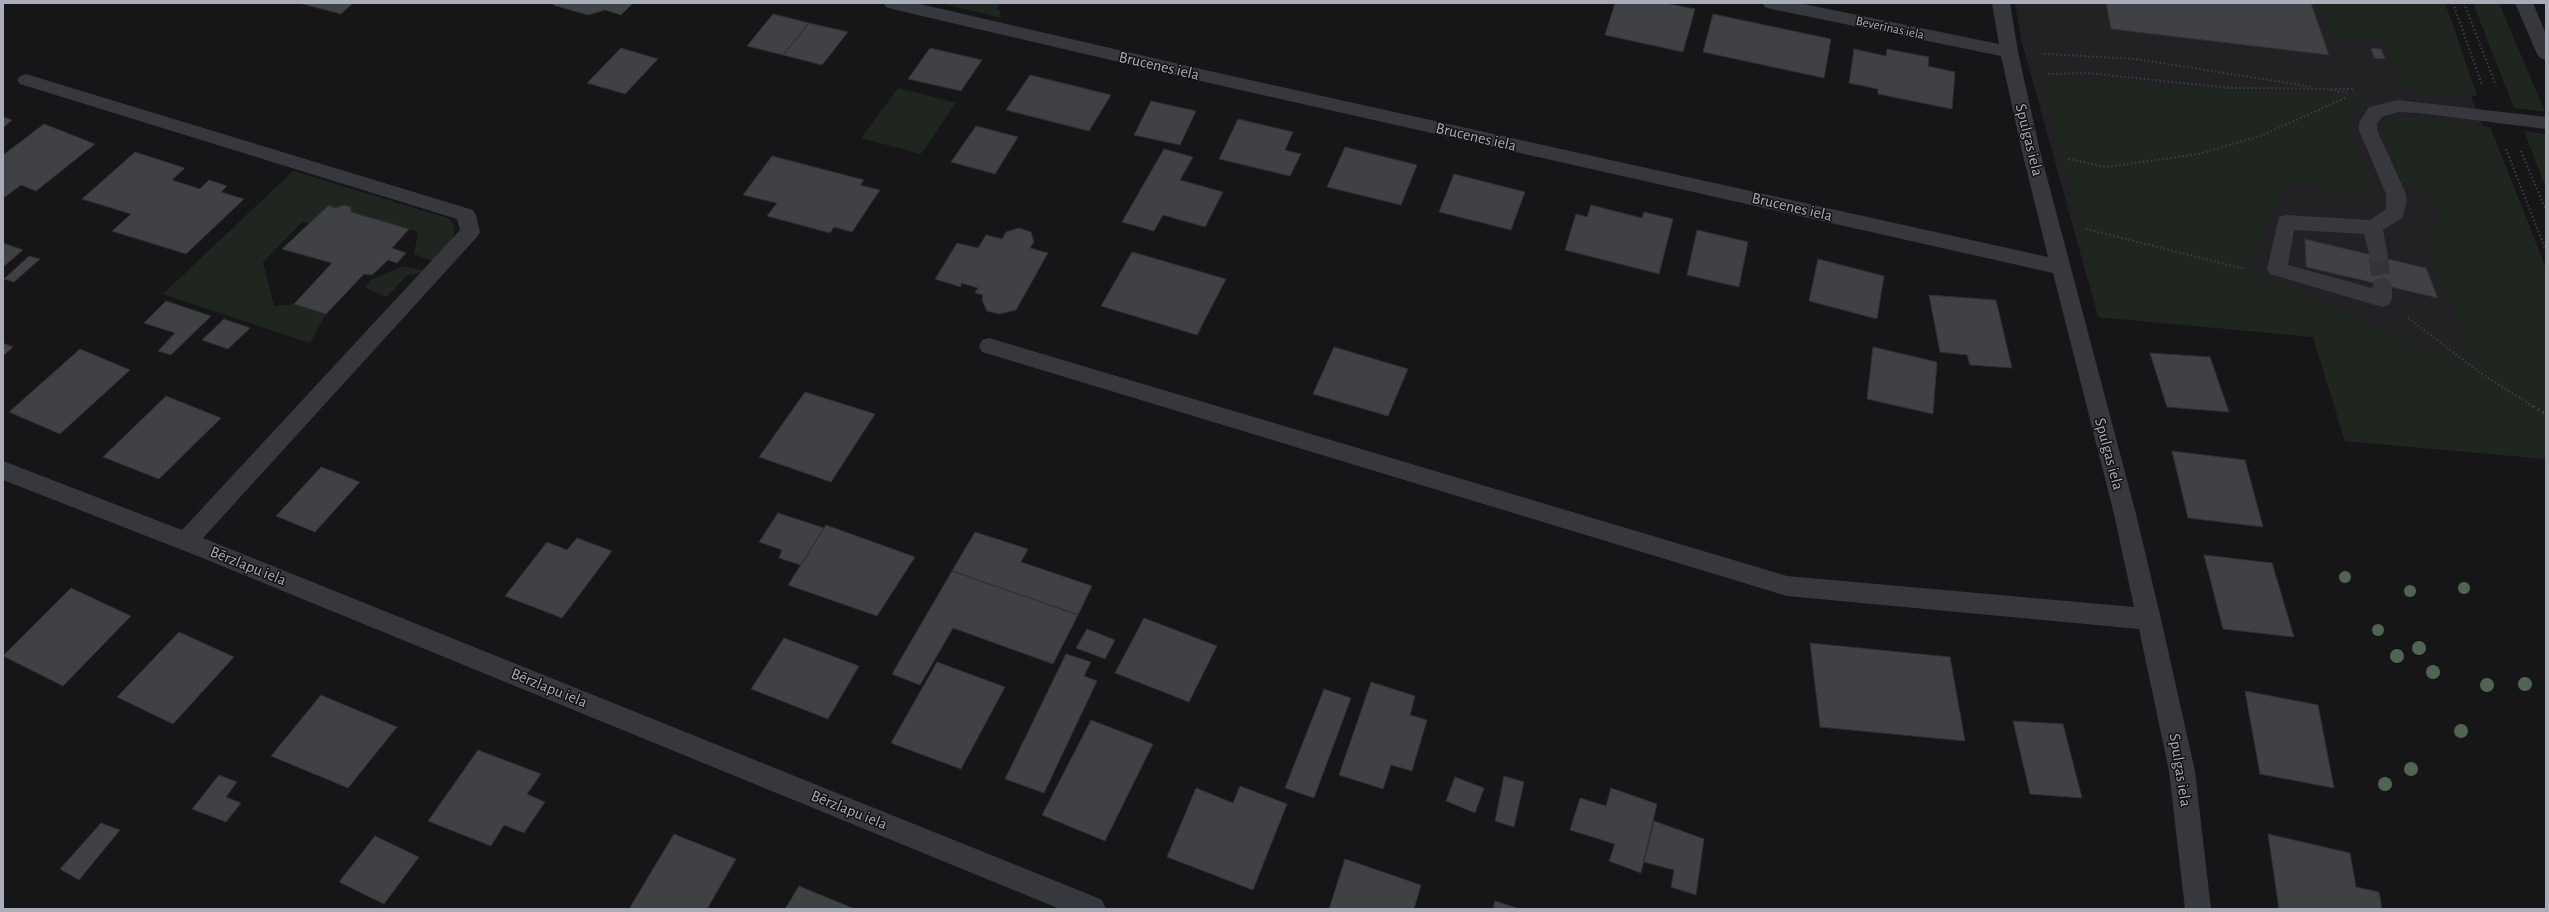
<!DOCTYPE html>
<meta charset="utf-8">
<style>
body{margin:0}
#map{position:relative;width:2549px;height:912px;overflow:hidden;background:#161618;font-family:"Alegreya Sans",sans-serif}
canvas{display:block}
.frame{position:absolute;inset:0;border:4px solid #a8adb8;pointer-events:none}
</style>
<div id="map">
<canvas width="2549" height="912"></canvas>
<div class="frame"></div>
</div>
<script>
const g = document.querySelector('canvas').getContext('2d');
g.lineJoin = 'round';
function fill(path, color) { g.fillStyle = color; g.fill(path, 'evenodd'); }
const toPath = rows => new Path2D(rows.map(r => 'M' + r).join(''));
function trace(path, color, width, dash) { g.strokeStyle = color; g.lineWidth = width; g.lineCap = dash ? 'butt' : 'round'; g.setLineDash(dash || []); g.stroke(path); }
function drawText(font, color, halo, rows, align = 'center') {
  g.font = font + ' "Alegreya Sans",sans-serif'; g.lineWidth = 3; g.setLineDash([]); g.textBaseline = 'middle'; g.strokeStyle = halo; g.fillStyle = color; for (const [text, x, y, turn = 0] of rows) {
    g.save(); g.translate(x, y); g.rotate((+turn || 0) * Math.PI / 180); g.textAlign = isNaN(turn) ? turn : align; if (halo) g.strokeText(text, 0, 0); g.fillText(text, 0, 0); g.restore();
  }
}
const built = toPath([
 [2015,3,2437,3,2472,99,2546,276,2546,459,2345,441,2313,337,2098,317,2021,39]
]);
const green = toPath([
 [941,3,1001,3,997,9,1000,10,1001,18],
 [2319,3,2445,3,2477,95,2471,97,2404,90,2399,84,2385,43,2331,37],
 [2473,3,2499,3,2545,112,2514,108],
 [2057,76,2214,90,2379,93,2360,102,2349,117,2349,129,2356,150,2375,193,2371,198,2287,181,2246,269,2479,372,2422,235,2428,235,2441,222,2432,198,2402,182,2384,135,2387,124,2397,118,2409,117,2490,127,2546,268,2546,459,2345,441,2313,337,2098,317,2070,186,2043,86,2050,78],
 [898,88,956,103,921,154,861,138],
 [2524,131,2546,134,2546,188],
 [293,171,448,218,454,225,453,242,435,262,414,254,418,232,351,212,350,207,344,205,335,208,329,205,310,224,303,221,263,262,274,306,294,304,326,314,310,343,163,294],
 [403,266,426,271,406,276,387,297,365,288,370,280]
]);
const building = toPath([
 [299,3,353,3,341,14,299,3],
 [555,3,633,3,621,15,605,10,588,15,553,5,555,3],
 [1615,3,1665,3,1695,9,1683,52,1605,35,1615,3],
 [2106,3,2311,3,2329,55,2111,29,2106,3],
 [773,14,809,23,783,55,747,46,773,14],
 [1713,14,1831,39,1824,78,1703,52,1713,14],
 [809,23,848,32,822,65,783,55,809,23],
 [621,48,658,59,625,94,587,83,621,48],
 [930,48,982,60,961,91,908,79,930,48],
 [2371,48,2381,49,2385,59,2374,58,2371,48],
 [1854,49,1886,56,1887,49,1929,57,1928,66,1955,72,1952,109,1878,94,1878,89,1849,83,1854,49],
 [1030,75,1111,95,1089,131,1006,110,1030,75],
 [1151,101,1196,111,1180,145,1134,135,1151,101],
 [3,117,12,120,3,128,3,117],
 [1238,119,1293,132,1285,150,1301,154,1290,176,1219,159,1238,119],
 [44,124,95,144,36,191,21,185,5,197,3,196,3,155,44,124],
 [976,126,1018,137,995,174,951,162,976,126],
 [1345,147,1417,165,1401,205,1327,187,1345,147],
 [1164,149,1193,157,1180,180,1223,192,1205,227,1163,215,1154,231,1122,222,1164,149],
 [135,152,185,168,172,180,200,189,209,180,227,186,221,192,244,199,186,254,112,231,131,214,82,199,135,152],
 [772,156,864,180,860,185,880,190,852,232,834,227,830,233,767,216,777,203,743,195,772,156],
 [1454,174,1525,192,1511,230,1439,212,1454,174],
 [329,205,335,208,344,205,351,207,351,212,409,229,392,248,406,253,397,263,388,260,372,275,364,274,326,314,294,304,332,263,282,249,329,205],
 [1591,205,1642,218,1644,212,1673,219,1659,274,1565,250,1576,214,1587,217,1591,205],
 [1019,228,1031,232,1034,242,1030,248,1048,253,1016,310,999,314,987,311,982,300,983,295,975,293,978,288,961,283,961,287,935,279,957,243,978,248,986,235,1002,239,1006,232,1019,228],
 [1697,230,1748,242,1739,287,1687,275,1697,230],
 [2305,239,2426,268,2438,298,2306,267,2305,239],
 [3,243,23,250,3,267,3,243],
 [1132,252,1226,279,1197,335,1101,306,1132,252],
 [29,256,40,259,14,282,4,279,29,256],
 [1818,259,1884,276,1877,319,1809,301,1818,259],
 [1929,295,1996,300,2012,368,1970,365,1967,355,1940,352,1929,295],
 [166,301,211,316,171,355,158,351,175,333,144,323,166,301],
 [224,319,250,328,228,349,202,340,224,319],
 [3,343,13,347,3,356,3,343],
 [1334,347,1408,369,1388,416,1313,394,1334,347],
 [1873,347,1937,362,1933,414,1867,399,1873,347],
 [80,349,130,370,60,434,9,412,80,349],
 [2150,353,2210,357,2229,412,2167,407,2150,353],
 [805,392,875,414,831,482,759,457,805,392],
 [166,396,221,418,159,479,103,457,166,396],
 [2172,451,2245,460,2263,527,2188,518,2172,451],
 [321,467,360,482,315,532,276,516,321,467],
 [778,513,824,528,801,565,779,558,782,550,759,542,778,513],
 [826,525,915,557,877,616,788,585,826,525],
 [975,532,1028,549,1021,562,1092,586,1078,615,952,571,975,532],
 [577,538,612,551,562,618,505,596,547,542,567,550,577,538],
 [2204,555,2272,563,2294,637,2223,629,2204,555],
 [952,571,1078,615,1053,664,953,628,920,685,892,674,952,571],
 [71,588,131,616,63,686,3,656,71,588],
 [1144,618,1217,646,1189,702,1115,673,1144,618],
 [1087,629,1115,640,1105,659,1076,648,1087,629],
 [179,632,234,657,173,724,117,697,179,632],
 [784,638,859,666,828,719,751,689,784,638],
 [1810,643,1950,657,1965,741,1820,727,1810,643],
 [1066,654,1091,662,1084,676,1097,681,1044,793,1005,779,1066,654],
 [937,662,1005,687,961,769,891,743,937,662],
 [1371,682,1415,696,1410,715,1427,720,1412,771,1391,765,1383,789,1339,775,1371,682],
 [1324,689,1351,698,1314,798,1285,788,1324,689],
 [2245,691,2318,705,2334,788,2260,774,2245,691],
 [321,695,397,727,348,788,271,756,321,695],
 [1091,720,1153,744,1105,841,1042,815,1091,720],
 [2013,721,2063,724,2082,798,2030,794,2013,721],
 [478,750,541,774,527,794,545,802,524,833,504,825,491,846,428,821,478,750],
 [219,775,237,782,226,797,241,803,226,822,192,809,219,775],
 [1504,776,1524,782,1514,827,1495,821,1504,776],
 [1455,777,1484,788,1475,813,1446,801,1455,777],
 [1240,786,1287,804,1253,890,1167,857,1196,788,1233,803,1240,786],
 [1611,788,1657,804,1641,873,1609,861,1615,844,1570,830,1580,798,1606,806,1611,788],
 [1654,821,1704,839,1696,895,1671,887,1674,870,1644,862,1654,821],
 [101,823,120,830,79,880,60,869,101,823],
 [674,834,736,859,707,909,629,909,674,834],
 [2268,834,2350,853,2356,887,2379,892,2382,909,2279,909,2268,834],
 [375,836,419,857,384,904,339,882,375,836],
 [1345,859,1421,885,1414,909,1329,909,1345,859],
 [799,886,855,909,785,909,799,886],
 [1495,901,1520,909,1493,909,1495,901]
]);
const minorTunnel = toPath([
 [2378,256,2382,285]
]);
const pathFar1 = toPath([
 [2453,3,2482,85],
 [2464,3,2496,86],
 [2044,54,2136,59,2313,87],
 [2048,74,2087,73,2230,88,2354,89],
 [2330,90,2349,93],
 [2506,149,2546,251],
 [2521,151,2546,210],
 [2068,159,2106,167,2199,154,2263,135,2345,98],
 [2086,229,2245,269],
 [2408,318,2479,372,2534,407]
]);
const path = toPath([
 [2533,406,2546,414]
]);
const minor = toPath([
 [883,3,916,3,1205,70,2048,257,2022,151,2001,56,1771,9,1765,7,1762,3,1799,3,1999,44,1992,3,2010,3,2018,52,2040,151,2136,514,2161,619,2195,771,2211,909,2185,909,2169,771,2139,629,1787,596,989,354,982,352,979,346,982,340,989,338,1787,576,2134,607,2114,514,2053,273,1205,82,892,9,886,7,883,3],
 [2515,3,2533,3,2546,34,2546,60,2540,58,2537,54,2515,3],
 [26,74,473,210,476,215,480,232,477,237,203,538,1093,896,1102,900,1106,909,1060,909,195,555,3,480,3,461,182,530,460,230,457,219,20,84,17,80,20,76,26,74],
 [2398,100,2546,117,2546,129,2418,113,2398,112,2382,117,2377,124,2377,130,2406,194,2407,202,2402,218,2383,230,2388,256,2385,261,2378,263,2371,261,2364,234,2294,230,2288,265,2372,288,2375,280,2382,277,2389,280,2392,285,2392,299,2389,305,2382,307,2270,274,2267,269,2279,217,2286,215,2370,220,2386,209,2386,194,2359,130,2359,123,2369,107,2398,100]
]);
const trees = [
 [2345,577,6],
 [2464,588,6],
 [2410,591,6],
 [2378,630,6],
 [2419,648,7],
 [2397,656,7],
 [2433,672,7],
 [2525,684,7],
 [2487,685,7],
 [2461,731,7],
 [2411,769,7],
 [2385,784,7]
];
const farStreetnames = [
 ["Beverīnas iela",1890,28,12]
];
const streetNames = [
 ["Brucenes iela",1159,66,13],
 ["Brucenes iela",1476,137,13],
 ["Spulgas iela",2029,140,76],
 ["Brucenes iela",1792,207,13],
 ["Spulgas iela",2109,454,75],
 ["Bērzlapu iela",248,566,22],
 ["Bērzlapu iela",549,688,22],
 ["Spulgas iela",2180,770,81],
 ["Bērzlapu iela",849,810,22]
];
fill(built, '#222225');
fill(green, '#1e261f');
fill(building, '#404145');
trace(building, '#303034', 1);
trace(minorTunnel, '#333438', 19, [19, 10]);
trace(pathFar1, '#3d3f44', 2, [1.5, 2.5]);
trace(path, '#3d3f44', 2.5, [2, 3.5]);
fill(minor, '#37383d');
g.fillStyle = '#506452';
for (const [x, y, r] of trees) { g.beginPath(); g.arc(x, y, r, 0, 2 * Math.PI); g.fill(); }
drawText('13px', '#a8adb8', '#111113', farStreetnames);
drawText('16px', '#a8adb8', '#111113', streetNames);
</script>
